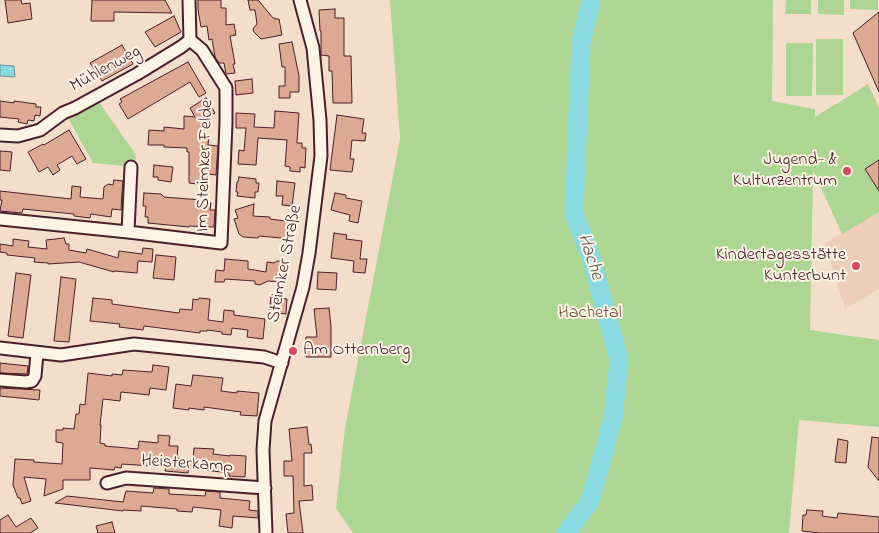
<!DOCTYPE html>
<meta charset="utf-8">
<style>
body{margin:0}
canvas{display:block;background:#f3decc}
</style>
<canvas width="879" height="533"></canvas>
<script>
const g = document.querySelector('canvas').getContext('2d');
g.lineJoin = 'round';
function fill(path, color) { g.fillStyle = color; g.fill(path, 'evenodd'); }
const toPath = rows => new Path2D(rows.map(r => 'M' + r).join(''));
function trace(path, color, width, dash) { g.strokeStyle = color; g.lineWidth = width; g.lineCap = dash ? 'butt' : 'round'; g.setLineDash(dash || []); g.stroke(path); }
function drawText(font, color, halo, rows, align = 'center') {
  g.font = font + ' "Indie Flower",sans-serif'; g.lineWidth = 4; g.setLineDash([]); g.textBaseline = 'middle'; g.strokeStyle = halo; g.fillStyle = color; for (const [text, x, y, turn = 0] of rows) {
    g.save(); g.translate(x, y); g.rotate((+turn || 0) * Math.PI / 180); g.textAlign = isNaN(turn) ? turn : align; if (halo) g.strokeText(text, 0, 0); g.fillText(text, 0, 0); g.restore();
  }
}
const built = toPath([
 [879,212,879,289,845,309,825,243]
]);
const green = toPath([
 [390,0,773,0,772,101,815,109,815,117,868,84,879,108,879,212,842,234,813,170,810,330,879,340,879,427,799,420,789,533,353,533,336,508,345,428,400,139],
 [786,0,811,0,811,14,785,14],
 [818,0,844,0,844,15,818,14],
 [850,0,878,0,878,10,850,9],
 [816,39,843,39,843,95,816,95],
 [786,43,813,43,812,96,786,96],
 [99,102,136,155,135,167,93,163,69,120]
]);
const water = toPath([
 [0,65,14,66,15,77,0,76,0,65]
]);
const river = toPath([
 [566,533,590,501,613,419,619,360,591,257,574,214,581,43,591,0]
]);
const building = toPath([
 [5,0,21,0,22,4,30,3,32,19,8,23,5,0],
 [92,0,165,0,172,13,114,12,114,21,91,21,92,0],
 [198,0,221,0,221,8,226,8,226,25,234,24,236,35,230,36,235,64,233,64,235,73,226,74,224,63,219,63,215,57,212,39,209,40,207,26,201,27,198,10,198,0],
 [248,0,258,0,273,18,275,18,275,19,279,19,282,35,261,39,254,32,253,29,257,24,255,10,250,10,248,0],
 [335,9,335,18,344,18,344,56,351,56,352,103,333,103,332,71,329,71,329,56,321,55,321,31,320,31,319,10,335,9],
 [879,12,879,92,853,33,879,12],
 [174,16,181,32,155,47,145,32,174,16],
 [292,42,299,76,299,92,290,92,290,98,279,98,279,86,285,86,285,67,282,67,279,44,292,42],
 [122,45,133,64,102,81,90,63,122,45],
 [188,62,206,93,199,97,190,82,128,119,119,104,122,102,120,99,188,62],
 [252,79,253,93,236,95,235,81,252,79],
 [206,98,215,113,205,118,204,137,209,137,208,145,218,146,216,175,208,174,206,185,189,183,189,152,187,152,187,148,164,147,164,145,148,145,149,130,164,131,164,127,184,129,184,116,195,117,190,108,206,98],
 [0,101,14,103,14,101,36,104,36,107,41,107,40,116,35,115,34,121,28,120,27,124,18,122,19,119,0,117,0,101],
 [275,111,299,113,297,143,302,143,302,148,306,148,305,168,300,167,300,172,290,171,290,167,285,166,287,140,258,138,256,165,238,164,239,150,244,151,246,128,236,128,236,113,255,114,254,127,274,128,275,111],
 [337,115,364,119,362,133,366,133,365,141,352,140,350,159,354,159,352,172,330,170,337,115],
 [69,130,86,159,77,164,72,156,57,165,60,170,53,175,48,167,39,172,28,152,43,144,44,145,69,130],
 [0,151,12,152,10,171,0,170,0,151],
 [879,160,879,191,865,169,879,160],
 [154,165,173,167,171,182,158,180,158,177,153,177,154,165],
 [239,177,256,179,256,183,259,183,258,192,255,192,255,198,237,196,238,192,236,192,237,182,238,182,239,177],
 [114,180,123,181,122,193,121,210,112,209,111,217,91,214,90,218,74,216,74,214,23,209,22,213,0,211,2,200,0,200,0,191,71,199,72,186,81,187,80,197,103,199,104,187,108,184,113,185,114,180],
 [277,181,295,183,292,206,282,205,283,196,276,196,277,181],
 [144,193,161,194,164,197,201,200,201,202,211,203,210,210,215,210,214,227,189,226,189,227,148,223,148,217,145,217,146,206,143,206,144,193],
 [335,193,346,195,346,198,362,201,358,223,349,221,350,215,331,210,335,193],
 [254,204,253,216,270,217,270,219,293,222,292,239,259,236,258,238,243,237,239,234,234,219,238,218,235,210,254,204],
 [334,233,347,235,346,239,362,241,360,259,367,259,365,273,353,272,354,261,331,258,334,233],
 [64,238,66,244,69,244,69,250,86,253,87,249,118,258,119,251,142,254,143,248,153,249,152,262,138,261,137,273,114,271,114,272,79,262,48,264,48,263,34,262,35,258,7,255,7,253,0,252,0,244,13,246,13,239,29,241,28,247,47,249,46,240,64,238],
 [156,255,176,257,174,280,153,278,156,255],
 [225,259,248,261,248,269,266,272,267,262,274,263,277,261,281,261,284,264,283,267,285,268,284,276,282,276,281,282,268,281,260,285,255,284,255,281,225,279,224,282,215,282,216,270,224,271,225,259],
 [318,272,337,273,336,290,317,289,318,272],
 [16,273,31,275,23,338,8,336,16,273],
 [61,277,76,279,69,342,54,341,61,277],
 [271,297,287,299,286,314,269,312,271,297],
 [93,298,112,300,112,304,179,313,180,309,192,310,193,299,198,300,199,298,210,299,208,320,223,322,224,310,234,311,234,315,265,319,263,339,247,337,248,330,232,328,231,335,222,334,222,332,207,330,207,331,200,331,200,333,144,326,143,330,119,327,120,324,90,321,93,298],
 [329,308,331,326,331,357,306,357,306,337,317,337,314,309,329,308],
 [0,363,28,366,27,374,0,373,0,363],
 [153,365,169,367,166,390,150,388,149,395,121,392,120,401,103,399,100,425,101,425,100,443,105,444,105,446,138,449,139,441,158,443,158,435,170,436,169,446,178,446,177,458,193,460,194,448,214,449,213,454,230,456,230,455,246,456,245,477,229,476,229,473,189,468,188,473,165,471,166,467,122,464,121,468,115,467,114,470,90,468,90,480,63,480,63,489,44,496,46,479,24,477,31,501,22,504,20,498,18,498,13,485,15,459,34,460,34,462,62,464,63,443,56,442,56,430,63,430,63,428,74,429,76,414,79,414,80,404,85,405,88,373,112,376,112,374,122,375,123,370,152,372,153,365],
 [193,375,223,378,221,391,237,393,237,391,259,393,257,416,240,415,241,412,204,407,204,410,189,408,189,410,173,408,176,384,191,386,193,375],
 [0,388,40,390,39,400,0,396,0,388],
 [307,427,309,445,311,444,312,453,304,453,304,486,312,485,313,500,299,501,303,533,288,533,286,514,294,513,293,476,284,476,284,461,292,461,289,429,307,427],
 [872,437,879,438,879,481,868,467,872,437],
 [838,439,848,441,846,463,835,462,838,439],
 [154,488,169,489,169,494,205,496,206,491,220,492,220,498,250,501,249,510,258,511,258,518,233,516,232,528,219,526,221,510,193,507,192,512,177,511,177,509,141,506,141,511,123,510,123,511,55,503,67,496,123,502,126,491,153,493,154,488],
 [807,510,823,511,822,516,837,518,838,513,879,517,879,533,820,533,802,531,803,515,806,515,807,510],
 [8,515,16,527,31,518,38,528,30,533,0,533,0,520,8,515],
 [112,522,115,533,98,533,96,526,112,522]
]);
const street = toPath([
 [0,135,18,136,40,130,63,113,75,108,137,74,181,47,190,40,189,0],
 [0,219,128,232,221,243,226,123,226,88,202,50,190,40],
 [128,232,131,167],
 [0,348,61,355,134,344,264,357,282,363],
 [0,380,26,382,32,381,35,376,37,353],
 [107,483,126,478,265,488],
 [266,533,263,450,265,421,303,287,309,253,321,156,320,120,313,48,300,0]
]);
const markers = [
 [847,171,5,"#d1495b"],
 [856,266,5,"#d1495b"],
 [293,351,5,"#d1495b"]
];
const streetNames = [
 ["Mühlenweg",106,70,-29],
 ["Im Steimker Felde",206,166,-88],
 ["Steimker Straße",286,264,-79],
 ["Heisterkamp",187,465,4]
];
const poiNames = [
 ["Jugend- &",837,161],
 ["Kulturzentrum",837,182],
 ["Kindertagesstätte",846,256],
 ["Kunterbunt",846,277],
 ["Am Otternberg",303,351,"left"]
];
const parkNames = [
 ["Hachetal",590,314]
];
const waterNames = [
 ["Hache",589,257,72]
];
fill(built, '#eccebb');
fill(green, '#aed693');
fill(water, '#88d9e0');
trace(water, '#6f8f98', 1);
trace(river, '#88d9e0', 19);
fill(building, '#dda992');
trace(building, '#4a1f2b', 1);
trace(street, '#4a1f2b', 15);
trace(street, '#fcf5e5', 11);
for (const [x, y, r, color] of markers) { const dot = new Path2D(); dot.arc(x, y, r, 0, 2 * Math.PI); g.fillStyle = color; g.fill(dot); trace(dot, '#fcf5e5', 2); }
drawText('18px', '#4a1f2b', '#fcf5e5', streetNames);
drawText('18px', '#4a1f2b', '#fcf5e5', poiNames, 'right');
drawText('18px', '#634d45', '#fcf5e5', parkNames);
drawText('italic 19px', '#5a4e58', '#fcf5e5', waterNames);
</script>
